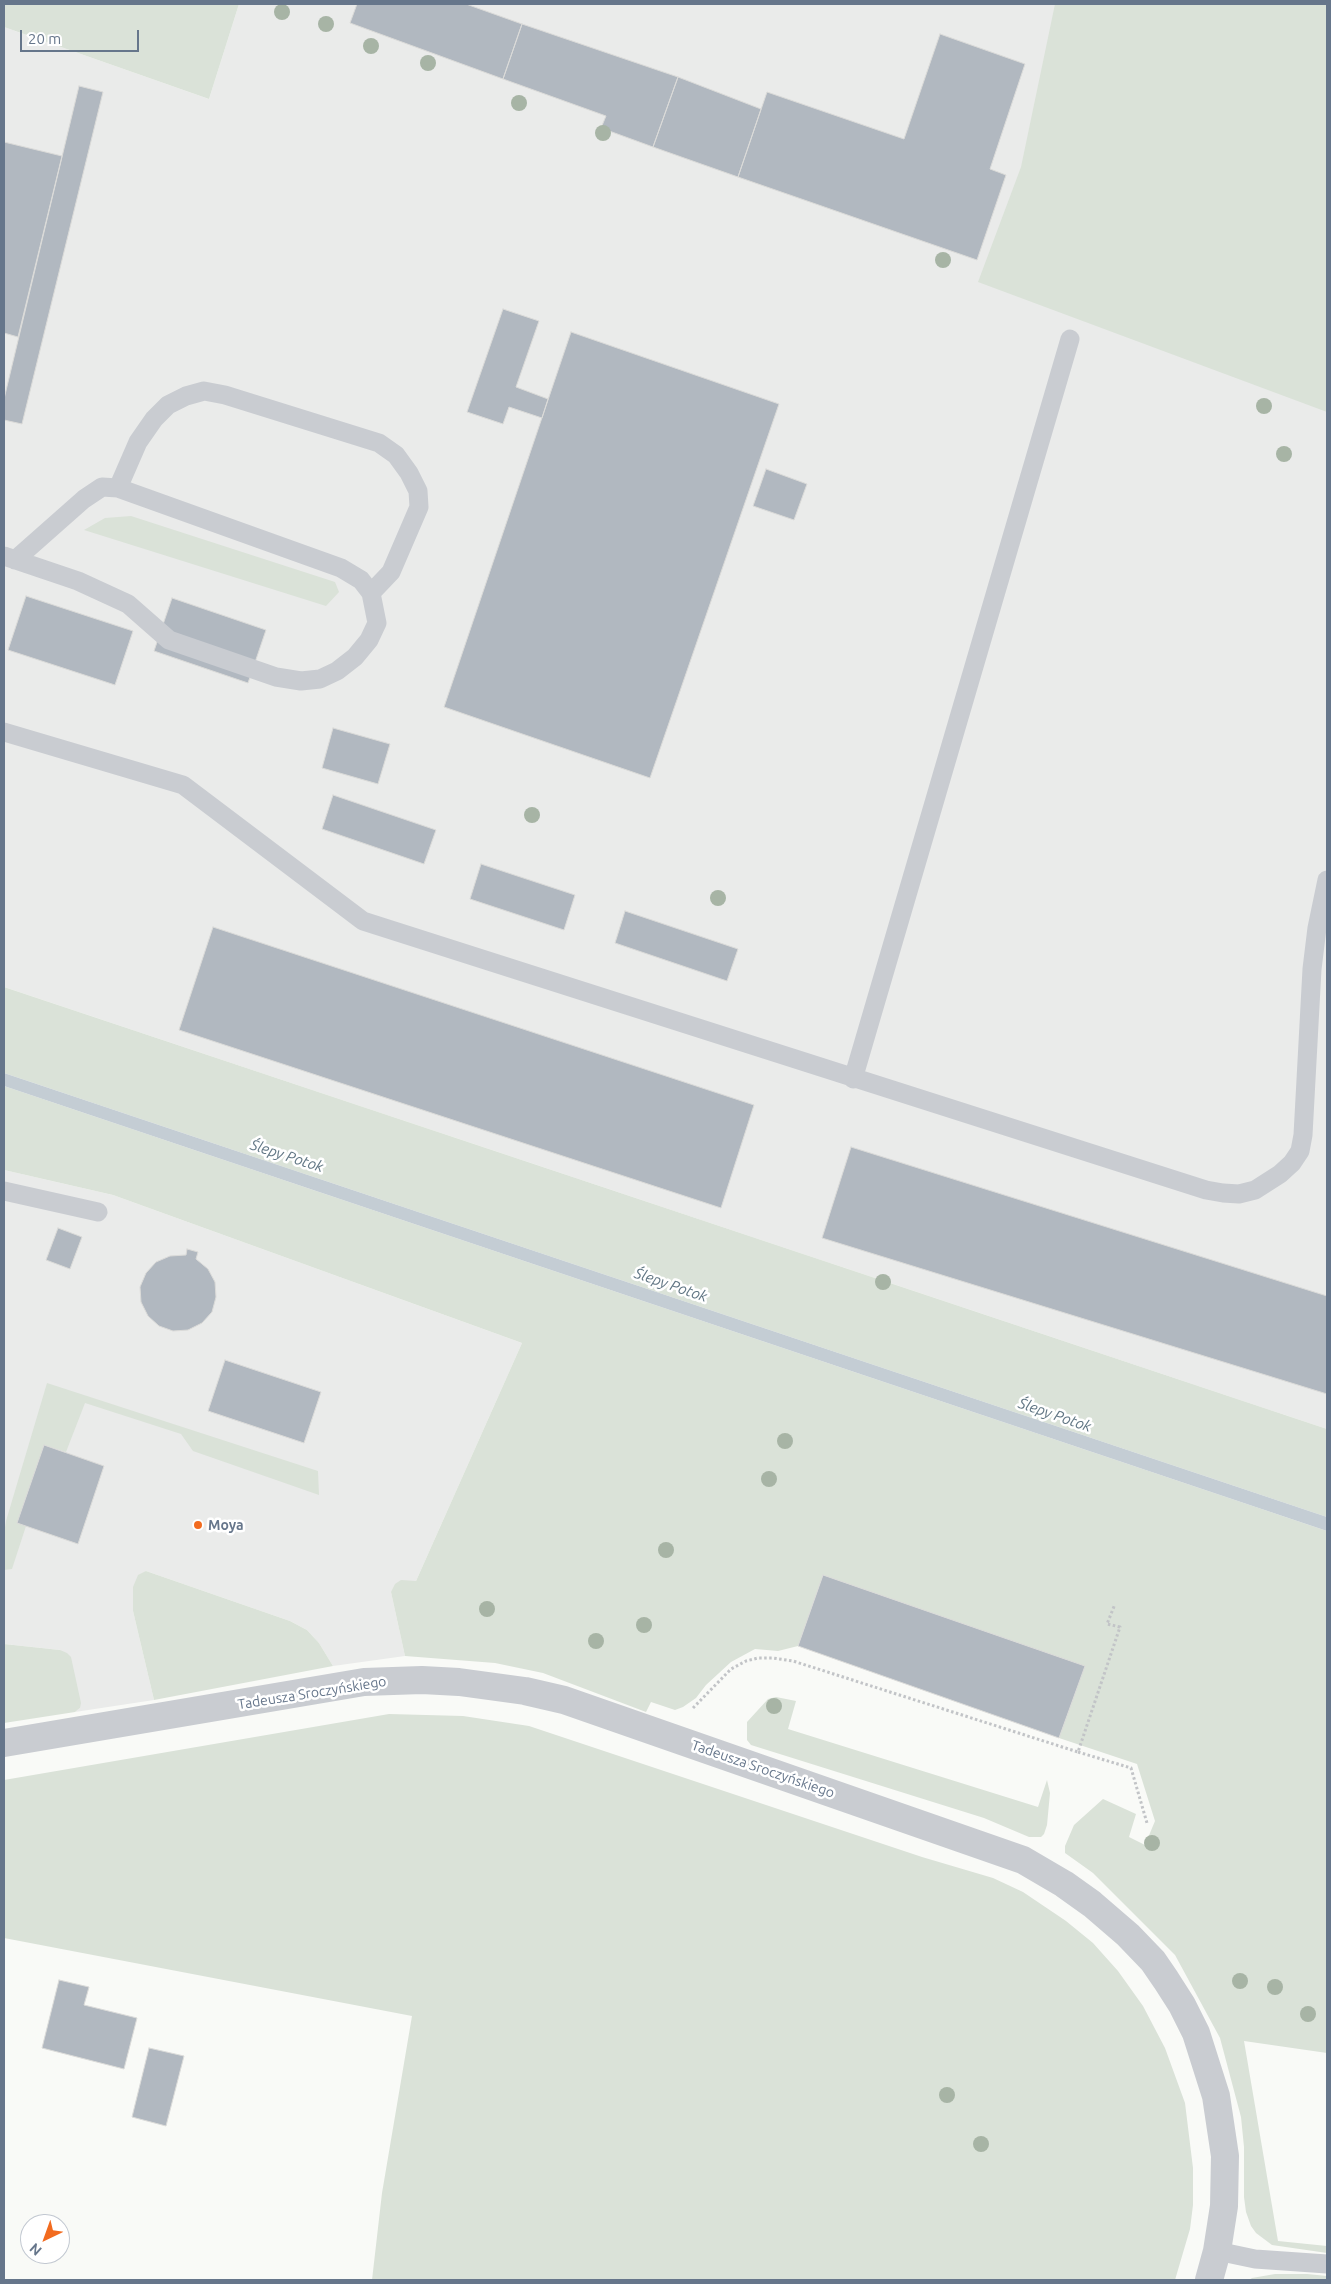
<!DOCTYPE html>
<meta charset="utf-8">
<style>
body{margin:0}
#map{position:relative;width:1331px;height:2284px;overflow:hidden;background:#f9faf7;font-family:Ubuntu,sans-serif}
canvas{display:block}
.frame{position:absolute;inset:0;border:5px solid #66768b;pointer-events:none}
.north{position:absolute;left:20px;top:2214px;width:50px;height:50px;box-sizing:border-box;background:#fff;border:1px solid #c2c8d1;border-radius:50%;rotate:222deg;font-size:14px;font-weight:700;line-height:20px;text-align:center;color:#66768b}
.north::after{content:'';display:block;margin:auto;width:18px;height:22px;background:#f26b1f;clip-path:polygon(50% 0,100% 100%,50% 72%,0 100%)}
.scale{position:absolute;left:20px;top:30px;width:119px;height:22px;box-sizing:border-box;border:2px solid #66768b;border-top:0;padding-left:6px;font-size:15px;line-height:18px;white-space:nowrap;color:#66768b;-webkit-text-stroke:4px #fff;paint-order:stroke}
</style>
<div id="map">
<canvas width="1331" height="2284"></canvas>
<div class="frame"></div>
<div class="north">N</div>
<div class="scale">20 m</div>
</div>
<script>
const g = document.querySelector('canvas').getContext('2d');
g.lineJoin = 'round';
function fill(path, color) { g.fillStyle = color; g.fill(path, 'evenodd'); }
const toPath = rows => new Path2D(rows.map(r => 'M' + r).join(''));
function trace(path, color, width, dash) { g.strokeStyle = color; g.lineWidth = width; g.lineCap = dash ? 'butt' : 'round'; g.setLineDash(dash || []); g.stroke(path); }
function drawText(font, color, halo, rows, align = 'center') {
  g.font = font + ' Ubuntu,sans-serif'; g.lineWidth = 5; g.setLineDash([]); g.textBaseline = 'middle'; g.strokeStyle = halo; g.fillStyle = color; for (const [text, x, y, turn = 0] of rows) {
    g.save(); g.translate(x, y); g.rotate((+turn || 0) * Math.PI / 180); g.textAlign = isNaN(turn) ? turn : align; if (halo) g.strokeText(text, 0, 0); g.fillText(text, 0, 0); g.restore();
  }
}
const built = toPath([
 [239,4,1327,4,1327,1429,4,987,4,27,209,99],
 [4,1170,113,1195,522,1343,416,1581,391,1592,405,1656,333,1666,319,1643,307,1630,290,1621,146,1571,133,1611,154,1700,75,1712,80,1708,60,1650,4,1644]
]);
const green = toPath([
 [4,4,239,4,209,99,4,27],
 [1055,4,1327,4,1327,412,978,282,1021,167],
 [131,516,335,582,339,592,326,606,84,530,105,518],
 [4,987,1327,1429,1327,1517,4,1073],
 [4,1086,1327,1531,1327,2053,1244,2041,1278,2241,1327,2246,1327,2253,1272,2245,1256,2233,1251,2226,1246,2212,1244,2197,1244,2147,1241,2117,1220,2038,1175,1955,1093,1873,1065,1853,1065,1846,1074,1825,1103,1799,1136,1814,1129,1837,1145,1845,1155,1821,1137,1764,1059,1738,1084,1666,823,1575,798,1646,778,1651,755,1649,731,1662,706,1685,696,1698,683,1707,675,1710,651,1702,646,1712,543,1673,495,1663,405,1656,391,1592,395,1584,401,1580,416,1581,522,1343,113,1195,4,1170],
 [47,1383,318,1471,319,1495,193,1451,181,1434,85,1403,66,1452,44,1445,17,1523,26,1526,12,1569,4,1570,4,1534,6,1521],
 [146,1571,290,1621,307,1630,319,1643,333,1666,154,1700,133,1611,133,1587,138,1575],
 [4,1644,60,1650,67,1653,71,1657,81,1703,80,1708,75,1712,4,1723],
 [776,1697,796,1701,788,1729,1038,1807,1047,1780,1050,1793,1047,1825,1044,1834,1041,1837,1029,1837,984,1818,751,1745,747,1740,747,1722,768,1699],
 [389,1714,463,1716,529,1726,922,1857,993,1878,1023,1892,1066,1921,1093,1943,1118,1971,1143,2006,1165,2048,1185,2103,1193,2168,1193,2205,1190,2229,1175,2280,372,2280,382,2193,412,2016,4,1938,4,1780],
 [1275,2274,1307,2274,1327,2276,1327,2280,1249,2280,1252,2278]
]);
const water = toPath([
 [4,1073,1327,1517,1327,1531,4,1086]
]);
const building = toPath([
 [357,4,466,4,522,24,503,79,350,23,357,4],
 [522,24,678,77,653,147,601,128,606,116,503,79,522,24],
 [940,34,1025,64,990,169,1006,175,977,260,738,177,767,92,904,139,940,34],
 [678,77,761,109,738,177,653,147,678,77],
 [79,86,103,92,22,424,4,420,4,399,79,86],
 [4,142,62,156,18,337,4,333,4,142],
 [503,309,539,321,516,387,548,399,542,418,509,407,503,424,467,412,503,309],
 [571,332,779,404,650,778,444,707,571,332],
 [766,469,807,484,794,520,753,506,766,469],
 [26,596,133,631,115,685,8,650,26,596],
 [172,598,266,630,248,683,154,651,172,598],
 [333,728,390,744,378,784,322,768,333,728],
 [333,795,436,830,424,864,322,829,333,795],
 [481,864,575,895,564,930,470,899,481,864],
 [625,911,738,949,727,981,615,943,625,911],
 [213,927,754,1105,721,1208,179,1030,213,927],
 [851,1147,1327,1296,1327,1394,822,1238,851,1147],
 [58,1228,82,1237,70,1269,46,1260,58,1228],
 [187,1249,198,1252,196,1259,208,1269,215,1282,216,1297,212,1312,202,1323,188,1330,173,1331,159,1326,148,1316,141,1302,140,1287,146,1273,156,1262,170,1256,186,1255,187,1249],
 [225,1360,321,1392,304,1443,208,1411,225,1360],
 [44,1445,104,1466,78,1544,17,1523,44,1445],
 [823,1575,1085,1666,1059,1738,798,1646,823,1575],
 [59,1980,89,1987,84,2005,137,2018,124,2069,42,2048,59,1980],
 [149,2048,184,2056,166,2126,132,2117,149,2048]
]);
const path = toPath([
 [693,1708,731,1669,746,1661,758,1658,773,1658,793,1661,1078,1752,1120,1627,1107,1624,1115,1604],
 [1078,1752,1131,1768,1147,1823]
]);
const lane = toPath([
 [118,488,138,442,154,419,168,405,186,396,204,391,225,395,379,443,396,455,409,473,418,491,419,507,391,572,371,593],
 [4,556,78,581,128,604,169,640,276,677,301,681,320,679,337,671,355,657,369,640,377,623,371,593,361,580,341,568,118,488,102,487,84,499,15,560],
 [4,732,183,785,363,921,1206,1190,1223,1193,1239,1194,1255,1190,1280,1174,1292,1163,1300,1151,1303,1135,1312,969,1317,928,1327,880],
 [853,1079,1070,339],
 [4,1191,98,1212],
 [1217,2251,1255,2259,1327,2264]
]);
const street = toPath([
 [4,1743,364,1682,422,1680,459,1682,525,1691,564,1700,1023,1860,1064,1884,1092,1904,1128,1935,1153,1961,1166,1980,1182,2005,1196,2033,1216,2096,1225,2156,1224,2206,1217,2251,1209,2280]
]);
const trees = [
 [282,12],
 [326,24],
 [371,46],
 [428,63],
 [519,103],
 [603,133],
 [943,260],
 [1264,406],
 [1284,454],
 [532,815],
 [718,898],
 [883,1282],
 [785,1441],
 [769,1479],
 [666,1550],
 [487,1609],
 [644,1625],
 [596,1641],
 [774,1706],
 [1152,1843],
 [1240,1981],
 [1275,1987],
 [1308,2014],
 [947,2095],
 [981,2144]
];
const markers = [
 [198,1525,5,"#f26b1f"]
];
const poiNames = [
 ["Moya",208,1525]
];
const streetNames = [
 ["Tadeusza Sroczyńskiego",312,1693,-9],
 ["Tadeusza Sroczyńskiego",763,1769,19]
];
const waterNames = [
 ["Ślepy Potok",287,1156,18],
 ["Ślepy Potok",671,1285,19],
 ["Ślepy Potok",1055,1415,19]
];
fill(built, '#eaebea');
fill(green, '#dae2d8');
fill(water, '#c4cdd4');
fill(building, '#b1b8c0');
trace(building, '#dbdbd9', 1);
trace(path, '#c2c4c7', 3, [2.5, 2.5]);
trace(lane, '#c9ccd1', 19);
trace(street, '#c9ccd1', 28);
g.fillStyle = '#a7b4a5';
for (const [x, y] of trees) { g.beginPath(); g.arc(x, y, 8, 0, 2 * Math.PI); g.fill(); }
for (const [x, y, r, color] of markers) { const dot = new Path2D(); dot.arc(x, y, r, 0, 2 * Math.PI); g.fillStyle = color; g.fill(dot); trace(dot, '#fff', 2); }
drawText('bold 14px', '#66768b', '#fff', poiNames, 'left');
drawText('14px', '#66768b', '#fff', streetNames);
drawText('italic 15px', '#627785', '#fff', waterNames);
</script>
